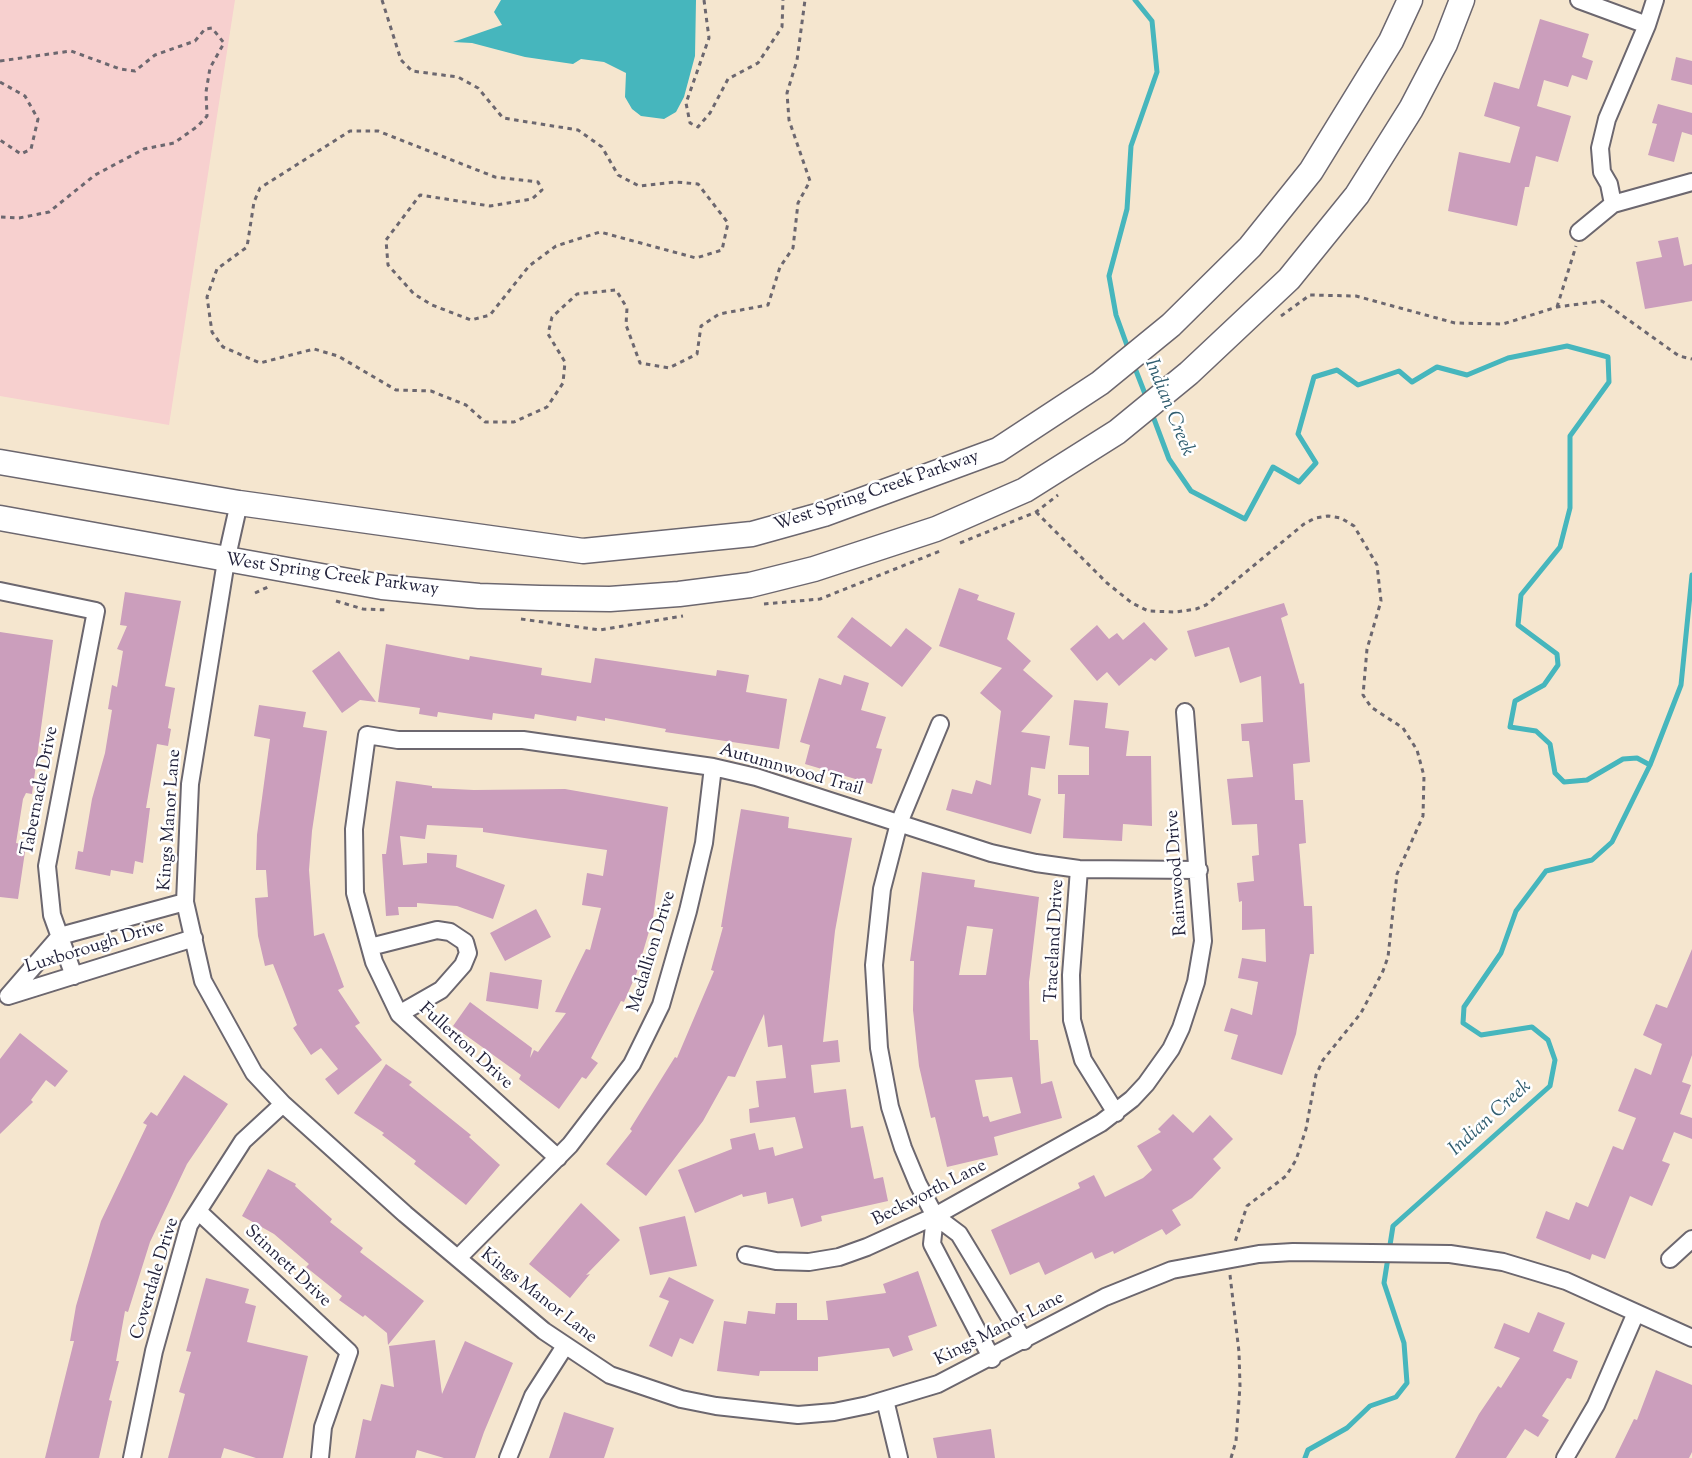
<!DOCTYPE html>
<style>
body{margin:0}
canvas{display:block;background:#f5e6cf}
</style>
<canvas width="1692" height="1458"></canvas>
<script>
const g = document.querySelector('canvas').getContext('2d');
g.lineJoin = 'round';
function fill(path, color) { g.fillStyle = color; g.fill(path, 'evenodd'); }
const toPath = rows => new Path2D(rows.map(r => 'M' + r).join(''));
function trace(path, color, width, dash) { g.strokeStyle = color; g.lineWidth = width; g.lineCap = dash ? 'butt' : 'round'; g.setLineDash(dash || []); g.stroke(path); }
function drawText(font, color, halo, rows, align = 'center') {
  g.font = font + ' "Sorts Mill Goudy",serif'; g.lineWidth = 5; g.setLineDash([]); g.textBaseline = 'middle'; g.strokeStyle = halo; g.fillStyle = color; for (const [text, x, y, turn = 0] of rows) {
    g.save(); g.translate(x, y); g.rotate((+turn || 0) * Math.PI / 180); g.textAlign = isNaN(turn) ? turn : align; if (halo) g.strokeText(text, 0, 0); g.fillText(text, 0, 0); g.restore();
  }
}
const built = toPath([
 [0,0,235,0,169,425,0,396]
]);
const water = toPath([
 [501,0,696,0,695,56,684,97,676,112,664,119,641,116,632,109,625,97,626,73,604,62,581,59,573,64,525,57,472,43,453,42,502,25,494,12]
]);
const stream = toPath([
 [1129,351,1116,315,1109,276,1127,209,1131,146,1157,72,1152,21,1135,0],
 [1133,363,1147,399],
 [1151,411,1169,459,1191,491,1245,519,1273,467,1299,482,1316,463,1298,434,1314,377,1337,370,1358,385,1399,371,1412,382,1437,367,1467,375,1508,358,1567,346,1608,357,1609,382,1570,436,1570,508,1560,547,1521,595,1518,625,1557,654,1558,665,1544,685,1515,701,1510,727,1536,731,1550,744,1555,773,1564,782,1587,780,1623,759,1637,758,1650,765],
 [1305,1458,1308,1450,1347,1428,1370,1406,1396,1397,1407,1383,1404,1343,1384,1283,1393,1226,1550,1086,1555,1060,1548,1040,1532,1027,1481,1035,1463,1023,1464,1007,1501,953,1516,911,1546,871,1592,860,1612,842,1650,765,1681,685,1692,575]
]);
const building = toPath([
 [1540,19,1589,34,1582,57,1593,61,1587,80,1572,75,1568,87,1544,80,1537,106,1571,116,1558,162,1536,156,1529,187,1525,187,1517,226,1448,211,1459,152,1510,163,1520,127,1484,116,1494,82,1519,89],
 [1676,57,1692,61,1692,85,1671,80],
 [1658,104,1692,113,1692,135,1682,132,1674,162,1648,155,1657,124,1652,123],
 [1678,237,1684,266,1692,264,1692,301,1645,309,1636,262,1662,257,1658,241],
 [959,588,979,595,977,600,1015,613,1007,639,1031,661,1023,670,1053,696,1021,732,1050,736,1045,769,1031,767,1028,795,1041,799,1031,834,946,810,952,789,972,794,976,780,991,785,1001,711,980,693,1002,668,939,646],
 [125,592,181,601,165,686,175,688,168,728,171,729,168,746,157,744,146,808,150,808,143,863,135,861,133,874,111,870,110,876,75,869,78,851,83,852,92,799,105,753,112,710,108,709,112,685,117,687,123,651,117,649,127,626,120,625],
 [1284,603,1288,615,1281,618,1300,684,1304,683,1310,762,1293,764,1295,800,1303,800,1306,843,1299,844,1304,906,1312,906,1314,954,1310,954,1296,1034,1282,1075,1231,1059,1238,1035,1224,1031,1231,1008,1252,1015,1258,982,1238,978,1242,958,1266,962,1265,929,1242,930,1242,901,1239,902,1237,883,1254,881,1252,856,1259,855,1257,824,1232,825,1227,779,1253,777,1249,741,1242,741,1241,724,1263,722,1261,676,1240,683,1229,647,1195,657,1187,631],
 [852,617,891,647,906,628,932,648,902,687,837,637],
 [1144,622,1168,649,1155,661,1151,658,1119,686,1107,672,1097,681,1070,649,1097,625,1109,639,1117,633,1123,640],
 [0,632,53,640,32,794,26,793,23,799,16,843,26,845,18,899,0,897],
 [386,644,469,660,470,656,542,668,541,675,591,683,595,658,716,676,717,670,749,675,746,692,787,699,779,749,665,732,666,729,605,718,605,721,577,716,576,721,535,714,534,719,493,713,492,720,438,712,437,717,419,714,420,708,378,702],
 [339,651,376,702,360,700,342,713,312,671],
 [844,675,869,683,861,710,886,717,876,748,882,749,872,784,805,764,810,745,800,742,819,678,841,685],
 [1074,700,1108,703,1105,728,1129,731,1126,756,1151,756,1152,826,1123,824,1122,841,1063,838,1065,794,1058,794,1058,775,1089,775,1089,747,1069,745],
 [259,705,306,712,303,727,327,731,312,831,309,870,314,936,324,933,344,987,338,990,360,1023,355,1026,382,1060,338,1095,325,1079,338,1069,321,1048,311,1055,293,1028,297,1025,273,964,265,966,258,936,255,898,268,897,266,870,256,870,257,835,270,739,254,736],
 [396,781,432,786,432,788,474,790,565,789,668,807,653,918,637,972,624,1002,621,1001,591,1058,598,1063,586,1079,582,1077,559,1109,519,1079,521,1075,453,1026,470,1002,532,1048,530,1058,534,1050,538,1052,566,1013,555,1012,586,949,590,950,601,908,582,905,587,873,603,876,607,850,483,832,483,828,427,825,425,839,400,836,403,865,427,863,427,853,457,855,456,867,505,885,493,919,457,906,417,903,417,907,398,907,399,915,386,916,382,854,386,854],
 [741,809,789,817,788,828,852,838,835,931,823,1042,838,1040,840,1062,811,1065,814,1093,846,1089,851,1128,863,1126,874,1179,883,1177,888,1201,821,1216,822,1221,801,1227,793,1198,768,1204,766,1192,743,1197,742,1194,695,1213,678,1170,732,1149,730,1139,755,1133,759,1150,773,1147,775,1156,803,1148,795,1117,750,1123,749,1109,759,1107,756,1081,786,1078,782,1045,768,1047,764,1014,735,1077,728,1076,703,1121,646,1196,606,1164,632,1131,630,1129,675,1057,677,1058,714,971,711,970,723,927,721,927],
 [922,872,975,880,974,887,1039,897,1029,982,1030,1040,1038,1040,1041,1084,1052,1081,1062,1118,994,1137,998,1155,947,1167,935,1117,931,1118,919,1066,913,1010,914,961,910,961],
 [967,926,993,929,986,975,959,975],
 [1012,1077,1021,1113,990,1122,988,1116,983,1117,975,1080],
 [536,909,551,937,505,961,490,933],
 [1692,949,1692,1055,1682,1082,1691,1085,1680,1114,1692,1118,1692,1139,1674,1132,1662,1161,1670,1164,1652,1206,1630,1196,1605,1259,1592,1254,1590,1260,1536,1238,1546,1211,1569,1220,1576,1202,1588,1207,1613,1146,1623,1150,1636,1118,1618,1111,1635,1068,1651,1075,1662,1044,1643,1035,1656,1004,1667,1008],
 [490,972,542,980,538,1009,486,1001],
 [20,1033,68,1071,55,1087,46,1080,31,1100,33,1102,0,1134,0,1059],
 [386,1064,412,1082,409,1085,471,1135,469,1137,500,1165,466,1205,414,1164,416,1161,382,1135,384,1133,354,1113],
 [184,1075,228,1104,187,1164,150,1242,128,1312,125,1311,116,1361,119,1361,109,1400,112,1401,99,1458,45,1458,74,1341,70,1341,76,1306,101,1221,147,1125,143,1123,151,1112,157,1116],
 [1173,1114,1193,1133,1210,1115,1233,1139,1213,1159,1221,1168,1192,1198,1172,1210,1181,1225,1166,1235,1162,1229,1114,1254,1113,1251,1095,1259,1092,1252,1045,1275,1039,1262,1010,1275,991,1230,1080,1188,1078,1183,1094,1175,1105,1197,1143,1178,1152,1170,1137,1146,1161,1132,1158,1129],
 [268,1169,296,1184,295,1186,332,1219,330,1222,363,1248,360,1252,424,1301,388,1345,387,1333,365,1315,363,1317,339,1300,342,1296,306,1267,309,1264,274,1234,242,1216],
 [581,1203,620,1240,586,1275,590,1274,570,1298,529,1264],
 [685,1216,697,1266,650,1275,639,1227],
 [918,1271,937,1326,908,1336,913,1350,893,1357,889,1348,818,1357,818,1371,760,1371,759,1376,717,1371,724,1321,746,1324,748,1311,775,1314,776,1303,797,1303,797,1320,828,1320,826,1301,886,1293,883,1284],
 [669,1277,714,1300,693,1344,680,1338,672,1357,649,1346,669,1301,659,1297],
 [206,1278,249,1289,245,1303,256,1306,247,1342,308,1356,283,1458,256,1458,224,1448,221,1458,168,1458,185,1394,179,1392,191,1352,186,1351],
 [1538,1312,1565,1323,1553,1351,1578,1361,1571,1379,1567,1378,1542,1416,1549,1420,1538,1437,1525,1429,1506,1458,1455,1458,1479,1414,1498,1386,1501,1388,1520,1358,1494,1348,1504,1323,1529,1333],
 [435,1340,442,1394,465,1341,513,1363,484,1432,475,1458,444,1458,417,1450,415,1458,355,1458,363,1419,371,1421,381,1384,394,1387,389,1346],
 [1656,1370,1692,1385,1692,1452,1689,1458,1615,1458,1634,1419,1637,1420],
 [564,1412,614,1428,604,1458,549,1458],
 [991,1429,995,1458,937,1458,933,1438]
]);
const path = toPath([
 [382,0,401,60,412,71,458,77,478,88,503,118,578,130,602,147,618,175,639,186,676,182,698,184,728,223,722,250,696,258,600,232,556,246,529,266,490,315,471,320,432,305,414,294,388,265,386,240,420,195,490,206,532,199,542,190,538,182,495,177,378,131,350,131,260,188,254,202,247,247,217,269,207,297,212,332,223,347,260,363,314,349,338,356,396,390,431,391,466,405,485,422,514,422,547,407,563,383,565,362,548,334,552,317,577,294,616,290,627,308,626,325,640,363,669,368,697,354,701,326,719,314,768,305,780,267,793,248,798,203,810,181,789,120,787,93,797,60,805,0],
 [704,0,709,38,686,103,690,123,698,127,710,113,728,79,758,63,782,27,783,0],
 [0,61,71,51,120,69,135,71,155,55,195,41,205,29,212,28,224,43,210,68,206,92,207,116,198,126,174,143,144,149,95,175,49,212,19,218,0,217],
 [0,82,25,96,38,119,31,149,21,154,0,140],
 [1557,307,1576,246],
 [1281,316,1310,295,1356,296,1455,323,1503,324,1557,307,1602,301,1679,356,1692,359],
 [1036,512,1107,583,1132,603,1148,611,1176,612,1196,609,1206,605,1304,524,1315,518,1328,516,1341,518,1354,526,1377,565,1381,601,1367,649,1363,695,1371,707,1403,728,1417,750,1424,776,1423,816,1397,874,1388,957,1383,971,1361,1013,1323,1060,1316,1075,1306,1129,1296,1160,1286,1176,1247,1206,1235,1242],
 [960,543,1036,512,1058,495],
 [255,593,268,587],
 [336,601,363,609,388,610],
 [764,604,820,599,940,551],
 [521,619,600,630,683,616],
 [1230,1275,1239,1352,1240,1386,1236,1441,1231,1458]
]);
const street = toPath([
 [1579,0,1647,25],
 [1613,204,1609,184,1602,172,1600,148,1607,119,1647,25,1655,0],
 [1579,232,1613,204,1692,182],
 [239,503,226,561,190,784,185,902,203,981,254,1073,283,1104,405,1214,544,1331,610,1375,681,1399,716,1406,798,1415,834,1412,868,1405,938,1384,1105,1297,1172,1270,1259,1254,1293,1252,1450,1254,1503,1262,1566,1281,1692,1338],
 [0,591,96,611,47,866,52,915,74,976],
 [940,724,899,823,882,889,874,965,879,1048,890,1107,903,1148,918,1184,935,1216,959,1234,1024,1341],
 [1079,869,1071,975,1072,1020,1083,1060,1116,1113],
 [185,902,60,936,8,996,194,938],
 [370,947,437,930,450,932,465,942,468,953,463,965,441,990,399,1014],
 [558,1158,399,1014,374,962,355,893,354,829,367,735,398,740,523,740,713,767,756,777,991,853,1036,863,1079,869,1199,870],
 [198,1211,349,1352,323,1427,320,1458],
 [935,1216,932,1244,992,1359],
 [746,1255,776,1261,809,1262,839,1257,867,1247,935,1216,1101,1123,1132,1099,1146,1084,1171,1049,1181,1028,1196,982,1203,941,1185,712],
 [458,1258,570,1145,632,1064,661,1005,688,911,704,843,713,767],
 [1670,1259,1692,1239],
 [885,1400,899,1458],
 [132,1458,154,1351,189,1225,243,1141,283,1104],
 [508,1458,533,1396,565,1346],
 [1565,1458,1596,1405,1635,1315]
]);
const secondary = toPath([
 [0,462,239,503,583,551,752,534,824,514,998,450,1100,383,1171,325,1250,247,1311,171,1391,41,1410,0],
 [0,518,382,587,479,596,540,598,610,599,679,594,750,585,814,569,936,529,1025,490,1117,432,1189,373,1289,279,1357,195,1411,109,1445,44,1462,0]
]);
const streetNames = [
 ["West Spring Creek Parkway",877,492,-19],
 ["West Spring Creek Parkway",332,576,8],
 ["Autumnwood Trail",791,771,16],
 ["Tabernacle Drive",41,791,-79],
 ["Kings Manor Lane",171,820,-86],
 ["Rainwood Drive",1178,873,-94],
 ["Traceland Drive",1056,941,-87],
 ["Luxborough Drive",95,948,-17],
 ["Medallion Drive",653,952,-73],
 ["Fullerton Drive",465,1047,42],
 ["Beckworth Lane",930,1194,-27],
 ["Stinnett Drive",287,1267,43],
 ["Coverdale Drive",156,1279,-73],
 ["Kings Manor Lane",538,1297,38],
 ["Kings Manor Lane",1000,1330,-27]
];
const waterNames = [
 ["Indian Creek",1168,408,68],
 ["Indian Creek",1491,1119,-42]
];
fill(built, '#f7d0cf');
fill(water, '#46b6bd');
trace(stream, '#46b6bd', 5);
fill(building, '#cb9ebc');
trace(street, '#6c676f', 20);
trace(secondary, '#6c676f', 27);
trace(path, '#6c676f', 3, [4.5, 4.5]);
trace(street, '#fff', 16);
trace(secondary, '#fff', 24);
drawText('18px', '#22223b', '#fff', streetNames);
drawText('italic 20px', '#305d6f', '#fff', waterNames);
</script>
